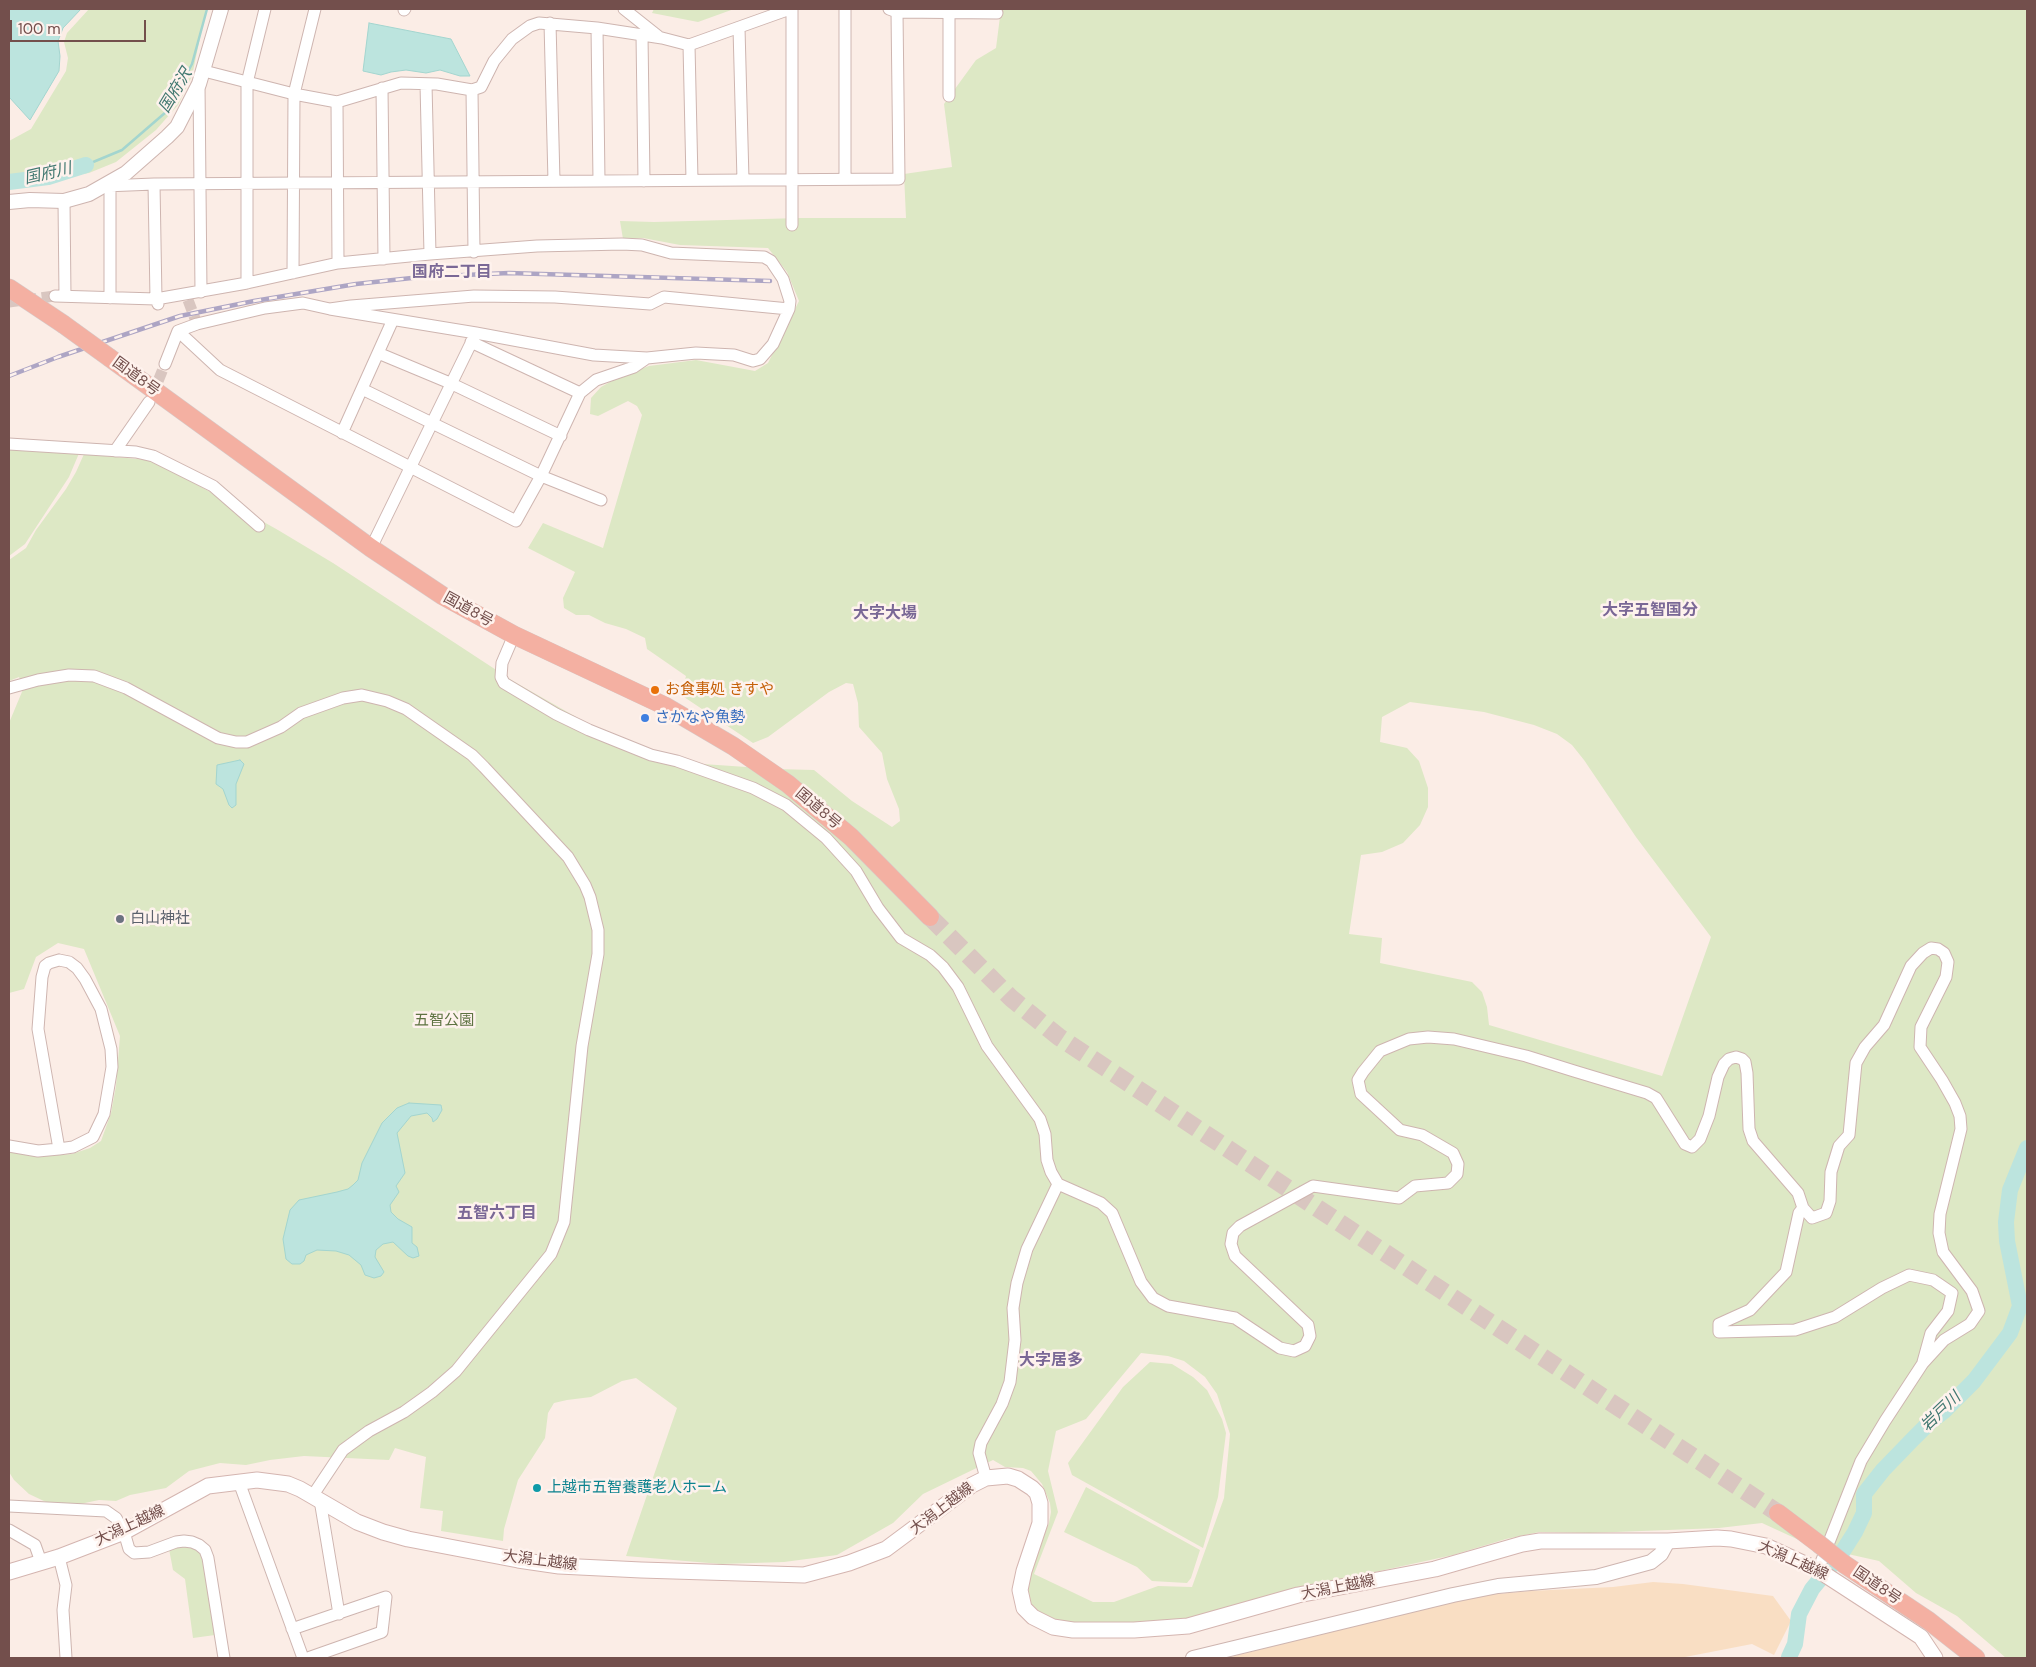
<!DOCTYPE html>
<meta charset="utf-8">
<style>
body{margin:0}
#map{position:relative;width:2036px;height:1667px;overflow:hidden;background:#fbede6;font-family:"DM Sans",sans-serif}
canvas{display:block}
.frame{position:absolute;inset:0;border:10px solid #734f4c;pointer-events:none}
.scale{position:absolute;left:10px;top:20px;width:136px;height:22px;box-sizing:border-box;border:2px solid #734f4c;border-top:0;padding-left:6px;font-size:15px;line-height:18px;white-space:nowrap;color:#734f4c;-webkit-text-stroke:4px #fef2ed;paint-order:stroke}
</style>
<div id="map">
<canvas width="2036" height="1667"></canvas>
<div class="frame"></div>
<div class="scale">100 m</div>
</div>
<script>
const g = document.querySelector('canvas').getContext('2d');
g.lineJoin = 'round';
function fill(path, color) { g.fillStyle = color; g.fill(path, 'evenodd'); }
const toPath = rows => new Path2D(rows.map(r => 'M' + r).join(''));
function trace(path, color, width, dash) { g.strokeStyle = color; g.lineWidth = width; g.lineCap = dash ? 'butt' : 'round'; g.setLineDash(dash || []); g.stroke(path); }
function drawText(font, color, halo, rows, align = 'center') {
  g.font = font + ' "DM Sans","Noto Sans JP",sans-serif'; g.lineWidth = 5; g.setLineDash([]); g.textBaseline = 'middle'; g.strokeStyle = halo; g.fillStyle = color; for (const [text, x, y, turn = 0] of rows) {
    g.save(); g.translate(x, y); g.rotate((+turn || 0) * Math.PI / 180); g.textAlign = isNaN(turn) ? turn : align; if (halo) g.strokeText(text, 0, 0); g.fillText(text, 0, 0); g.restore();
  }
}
const green = toPath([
 [89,9,206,9,192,76,178,105,156,130,116,162,89,173,37,181,9,188,9,141,31,129,66,71,68,58,64,42,67,33],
 [654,9,734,9,698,22,652,13],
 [1001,9,2027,9,2027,1658,2006,1658,1957,1616,1916,1593,1879,1561,1812,1546,1762,1523,1719,1528,1590,1533,1539,1532,1506,1539,1453,1555,1279,1593,1195,1618,1169,1622,1075,1624,1048,1618,1035,1610,1030,1604,1027,1590,1035,1558,1049,1523,1051,1512,1050,1503,1042,1484,1031,1471,1023,1468,1005,1467,993,1460,923,1494,893,1523,837,1555,784,1562,721,1564,626,1556,677,1408,636,1378,622,1381,591,1397,567,1400,554,1403,548,1413,545,1438,518,1480,504,1529,503,1541,441,1531,443,1511,420,1508,426,1457,395,1448,389,1460,304,1456,270,1460,246,1465,220,1463,189,1471,166,1488,130,1495,116,1501,99,1500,80,1504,46,1502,29,1494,14,1480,9,1472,9,1150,44,1156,72,1154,90,1148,101,1141,111,1113,116,1086,120,1036,84,949,58,943,36,957,24,989,9,993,9,723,24,687,19,677,9,681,9,560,26,548,36,530,66,489,76,472,84,454,148,460,178,474,278,530,333,563,513,681,599,730,643,748,703,764,775,769,814,770,852,801,892,827,900,821,899,809,887,779,882,753,859,727,858,703,853,684,846,683,829,692,768,737,753,743,681,695,686,676,647,649,645,638,626,629,605,623,589,615,576,615,564,608,563,598,575,572,528,548,543,523,603,548,642,415,637,406,628,401,598,416,590,414,591,398,601,387,617,378,649,366,696,360,755,371,768,363,799,301,787,272,768,248,680,245,643,238,623,239,620,221,654,222,800,218,906,218,904,174,952,167,944,104,976,60,996,48],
 [1410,702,1484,712,1534,725,1557,734,1572,745,1584,760,1636,837,1711,937,1662,1076,1489,1025,1487,1007,1482,992,1472,982,1380,963,1382,938,1349,934,1361,855,1382,852,1403,843,1420,825,1428,807,1428,788,1419,761,1407,748,1380,742,1382,717],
 [1141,1353,1168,1356,1184,1361,1205,1377,1217,1394,1230,1434,1224,1498,1192,1587,1158,1586,1114,1602,1093,1602,1034,1574,1058,1512,1048,1471,1056,1431,1086,1419],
 [9,449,80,451,69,477,25,544,9,556],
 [1150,1362,1172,1364,1193,1377,1207,1390,1222,1419,1226,1433,1218,1497,1203,1548,1072,1475,1068,1463,1123,1387],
 [1086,1487,1200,1550,1191,1578,1187,1583,1152,1581,1137,1567,1064,1532],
 [178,1546,187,1546,197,1550,203,1558,215,1635,193,1638,185,1579,173,1570,169,1549]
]);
const sand = toPath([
 [1653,1582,1683,1584,1773,1596,1791,1621,1774,1655,1752,1644,1680,1658,1227,1658,1465,1597,1530,1591,1613,1587]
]);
const water = toPath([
 [9,9,81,9,63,28,58,41,60,56,59,71,30,120,9,97,9,9],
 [369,23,451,39,470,76,460,76,440,70,426,73,406,70,391,72,381,75,363,71,369,23],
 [240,760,244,764,236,784,236,805,232,808,229,805,223,789,216,784,217,765,240,760],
 [409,1103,441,1105,442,1110,437,1119,433,1122,432,1118,427,1113,411,1116,397,1133,405,1173,396,1186,399,1192,390,1205,391,1212,398,1219,412,1227,412,1243,417,1247,419,1256,413,1258,408,1256,393,1242,383,1244,376,1250,375,1257,384,1272,381,1276,374,1278,365,1275,361,1265,349,1255,336,1251,317,1250,306,1255,304,1261,300,1264,292,1264,286,1259,283,1239,290,1210,299,1200,337,1192,348,1189,353,1185,358,1180,362,1163,382,1123,397,1108,409,1103]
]);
const stream = toPath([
 [86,165,122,150,166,112,192,64,207,9]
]);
const river = toPath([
 [9,182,48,177,86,165],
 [1789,1657,1795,1644,1799,1614,1812,1589,1843,1551,1855,1532,1864,1513,1864,1494,1883,1470,1912,1440,1930,1422,1943,1412,1974,1381,2010,1333,2020,1306,2007,1241,2006,1222,2010,1190,2027,1148]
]);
const minorTunnel = toPath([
 [188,300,197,324],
 [9,302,55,296],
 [152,396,165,364]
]);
const trunkTunnel = toPath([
 [930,917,1011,998,1059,1037,1778,1513]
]);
const minor = toPath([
 [624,9,658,36],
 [792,9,792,225],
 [845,9,845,179],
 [889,9,897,12,997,13],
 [404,10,405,9],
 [949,13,949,96],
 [550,23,554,181],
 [597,28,599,181],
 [739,28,743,180],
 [642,35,644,181],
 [689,45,692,180],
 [204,71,294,94,337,102,401,83,437,84,472,90,481,87,494,61,512,39,530,26,539,23,597,28,662,38,689,45,790,9],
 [199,84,201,292],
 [426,84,430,254],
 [382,88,384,259],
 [472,90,474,252],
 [337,102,338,263],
 [154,184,156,299,158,304],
 [105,186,154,184,899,179,897,12],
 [110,186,110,298],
 [64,201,65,296],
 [293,273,294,94,315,9],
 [247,283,247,83,265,9],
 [55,296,156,299,247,283,338,263,430,254,537,246,622,244,642,245,671,253,764,257,771,261,783,279,790,301,789,309,773,344,760,359,753,361,734,355,696,353,647,358,594,355,476,333,330,309,351,306,474,296,555,297,650,304,664,297,789,309],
 [330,309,303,303,265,308,197,324,178,331,220,370,516,521,541,476,580,393,596,380,634,367,647,358],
 [471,342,580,393],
 [378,353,450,383,561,436],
 [165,364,178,331],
 [362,389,541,476,601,500],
 [342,433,391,324],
 [9,444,136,452,153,456,213,486,259,526],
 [115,451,149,402],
 [371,548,476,333],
 [514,635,502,663,501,677,504,683,556,714,589,730,651,755,677,761,753,788,786,805,826,838,856,871,878,908,901,938,930,955,943,967,958,987,987,1046,1040,1119,1045,1134,1047,1160,1051,1172,1058,1184,1101,1203,1112,1213,1141,1282,1153,1298,1168,1306,1235,1318,1280,1348,1294,1351,1305,1346,1310,1336,1308,1325,1235,1256,1231,1244,1233,1233,1240,1226,1313,1186,1399,1198,1415,1186,1448,1183,1457,1174,1458,1164,1453,1153,1422,1135,1400,1130,1361,1094,1358,1080,1363,1072,1380,1051,1409,1039,1428,1037,1454,1039,1526,1056,1574,1071,1647,1093,1656,1098,1685,1144,1692,1147,1700,1139,1709,1116,1718,1077,1724,1064,1729,1059,1736,1057,1742,1059,1745,1062,1747,1073,1749,1129,1753,1141,1798,1193,1803,1208,1812,1218,1826,1213,1830,1201,1831,1172,1839,1146,1849,1135,1856,1063,1865,1047,1884,1025,1911,966,1923,953,1931,948,1938,949,1944,953,1948,962,1946,977,1921,1027,1920,1047,1942,1080,1955,1103,1960,1116,1961,1129,1940,1214,1939,1233,1943,1252,1972,1291,1979,1311,1970,1324,1944,1340,1923,1363,1885,1421,1861,1461,1818,1570],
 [9,688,38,680,69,675,94,676,126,688,218,738,236,742,247,742,281,727,301,713,343,698,362,695,387,701,406,709,472,755,484,767,568,857,585,885,590,897,598,930,598,954,582,1046,564,1222,551,1254,456,1371,432,1392,404,1412,369,1431,343,1450,313,1495],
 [59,960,69,962,77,968,85,979,101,1009,111,1049,112,1067,104,1114,93,1137,73,1147,59,1149,38,1029,42,977,45,966,49,963,59,960],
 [9,1146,38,1151,59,1149],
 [1803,1208,1799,1213,1786,1272,1750,1310,1719,1324,1719,1332,1795,1330,1835,1317,1882,1288,1909,1275,1933,1280,1952,1293,1948,1311,1931,1333,1923,1362],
 [986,1478,979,1453,981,1443,1002,1404,1010,1382,1015,1340,1013,1308,1017,1283,1027,1249,1058,1184],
 [239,1482,303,1658],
 [320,1500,339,1614],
 [9,1506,106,1511,116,1518,124,1532,129,1549,134,1553,149,1552,176,1542,184,1541,192,1542,199,1545,205,1550,208,1558,224,1658],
 [9,1530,35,1545,41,1562],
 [59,1557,66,1585,63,1610,66,1658],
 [292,1629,386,1597,382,1632,308,1658]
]);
const tertiary = toPath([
 [9,202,30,200,64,201,89,194,126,173,167,137,177,127,199,84,221,9],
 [1193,1658,1453,1595,1498,1586,1596,1577,1651,1562,1661,1554,1668,1541]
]);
const secondary = toPath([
 [9,1572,59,1557,124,1532,208,1486,257,1480,288,1484,300,1489,357,1522,383,1532,408,1539,518,1560,559,1566,641,1570,804,1575,849,1563,886,1549,972,1485,986,1478,1008,1476,1018,1479,1032,1488,1037,1493,1040,1503,1040,1523,1024,1571,1020,1590,1024,1608,1033,1617,1053,1627,1073,1630,1134,1630,1188,1626,1298,1595,1435,1569,1522,1544,1540,1541,1668,1541,1717,1538,1731,1539,1766,1546,1818,1570,1921,1637,1935,1658]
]);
const trunk = toPath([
 [9,288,63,324],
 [110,358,371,548,443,596,514,635,665,706,733,746,788,784,851,837,930,917],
 [1778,1513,1819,1544],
 [1844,1564,1929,1621,1976,1658]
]);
const rail = toPath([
 [9,376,58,357,180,316,254,301,356,284,421,277,509,273,770,281]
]);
const trunkBridge = toPath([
 [63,324,110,358],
 [1819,1544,1844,1564]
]);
const markers = [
 [655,690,5,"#e8710a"],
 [645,718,5,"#3f7fe0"],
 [120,919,5,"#6b7280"],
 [537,1488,5,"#0f9aa8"]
];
const streetNames = [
 ["国道8号",136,377,36],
 ["国道8号",468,610,29],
 ["国道8号",818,809,40],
 ["大潟上越線",942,1509,-37],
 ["大潟上越線",130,1526,-25],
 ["大潟上越線",540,1561,7],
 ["大潟上越線",1793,1561,24],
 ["国道8号",1877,1586,34],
 ["大潟上越線",1338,1588,-11]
];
const foodNames = [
 ["お食事処 きすや",665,690]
];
const shopNames = [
 ["さかなや魚勢",655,718]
];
const worshipNames = [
 ["白山神社",130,919]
];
const parkNames = [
 ["五智公園",444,1021]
];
const cultureNames = [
 ["上越市五智養護老人ホーム",547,1488]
];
const waterNames = [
 ["国府沢",176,91,-59],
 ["国府川",48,174,-13],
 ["岩戸川",1941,1412,-44]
];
const neighbourhoodNames = [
 ["国府二丁目",452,273],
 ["大字五智国分",1650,611],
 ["大字大場",885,614],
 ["五智六丁目",497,1214],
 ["大字居多",1051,1361]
];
fill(green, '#dde8c5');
fill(sand, '#f9dec3');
fill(water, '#bce4de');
trace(water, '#a3d5cf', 1);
trace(stream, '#a3d5cf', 2.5);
trace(river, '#bce4de', 16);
trace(minorTunnel, '#d9c6c0', 11, [11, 5.5]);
trace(trunkTunnel, '#d9c6c0', 18, [18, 9]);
trace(minor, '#ceb5b0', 13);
trace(tertiary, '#ceb5b0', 16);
trace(secondary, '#d4b5b0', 17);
trace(trunk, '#d5cac9', 19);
trace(minor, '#fff', 11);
trace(tertiary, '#fff', 14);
trace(secondary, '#fff', 15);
trace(trunk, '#f4b0a2', 18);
trace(rail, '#ada5c4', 4.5);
trace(rail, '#fef2ed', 2.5, [8]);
trace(trunkBridge, '#d5cac9', 19, []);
trace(trunkBridge, '#f4b0a2', 18);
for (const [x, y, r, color] of markers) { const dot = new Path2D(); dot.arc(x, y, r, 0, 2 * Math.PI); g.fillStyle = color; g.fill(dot); trace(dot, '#fef2ed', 2); }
drawText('15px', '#734f4c', '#fef2ed', streetNames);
drawText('15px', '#c56008', '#fef2ed', foodNames, 'left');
drawText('15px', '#366cbe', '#fef2ed', shopNames, 'left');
drawText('15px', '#5b616d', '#fef2ed', worshipNames, 'left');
drawText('15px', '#5e7342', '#fef2ed', parkNames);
drawText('15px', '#0d838f', '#fef2ed', cultureNames, 'left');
drawText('italic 16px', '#417871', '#fef2ed', waterNames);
drawText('bold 16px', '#7a6896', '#fef2ed', neighbourhoodNames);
</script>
